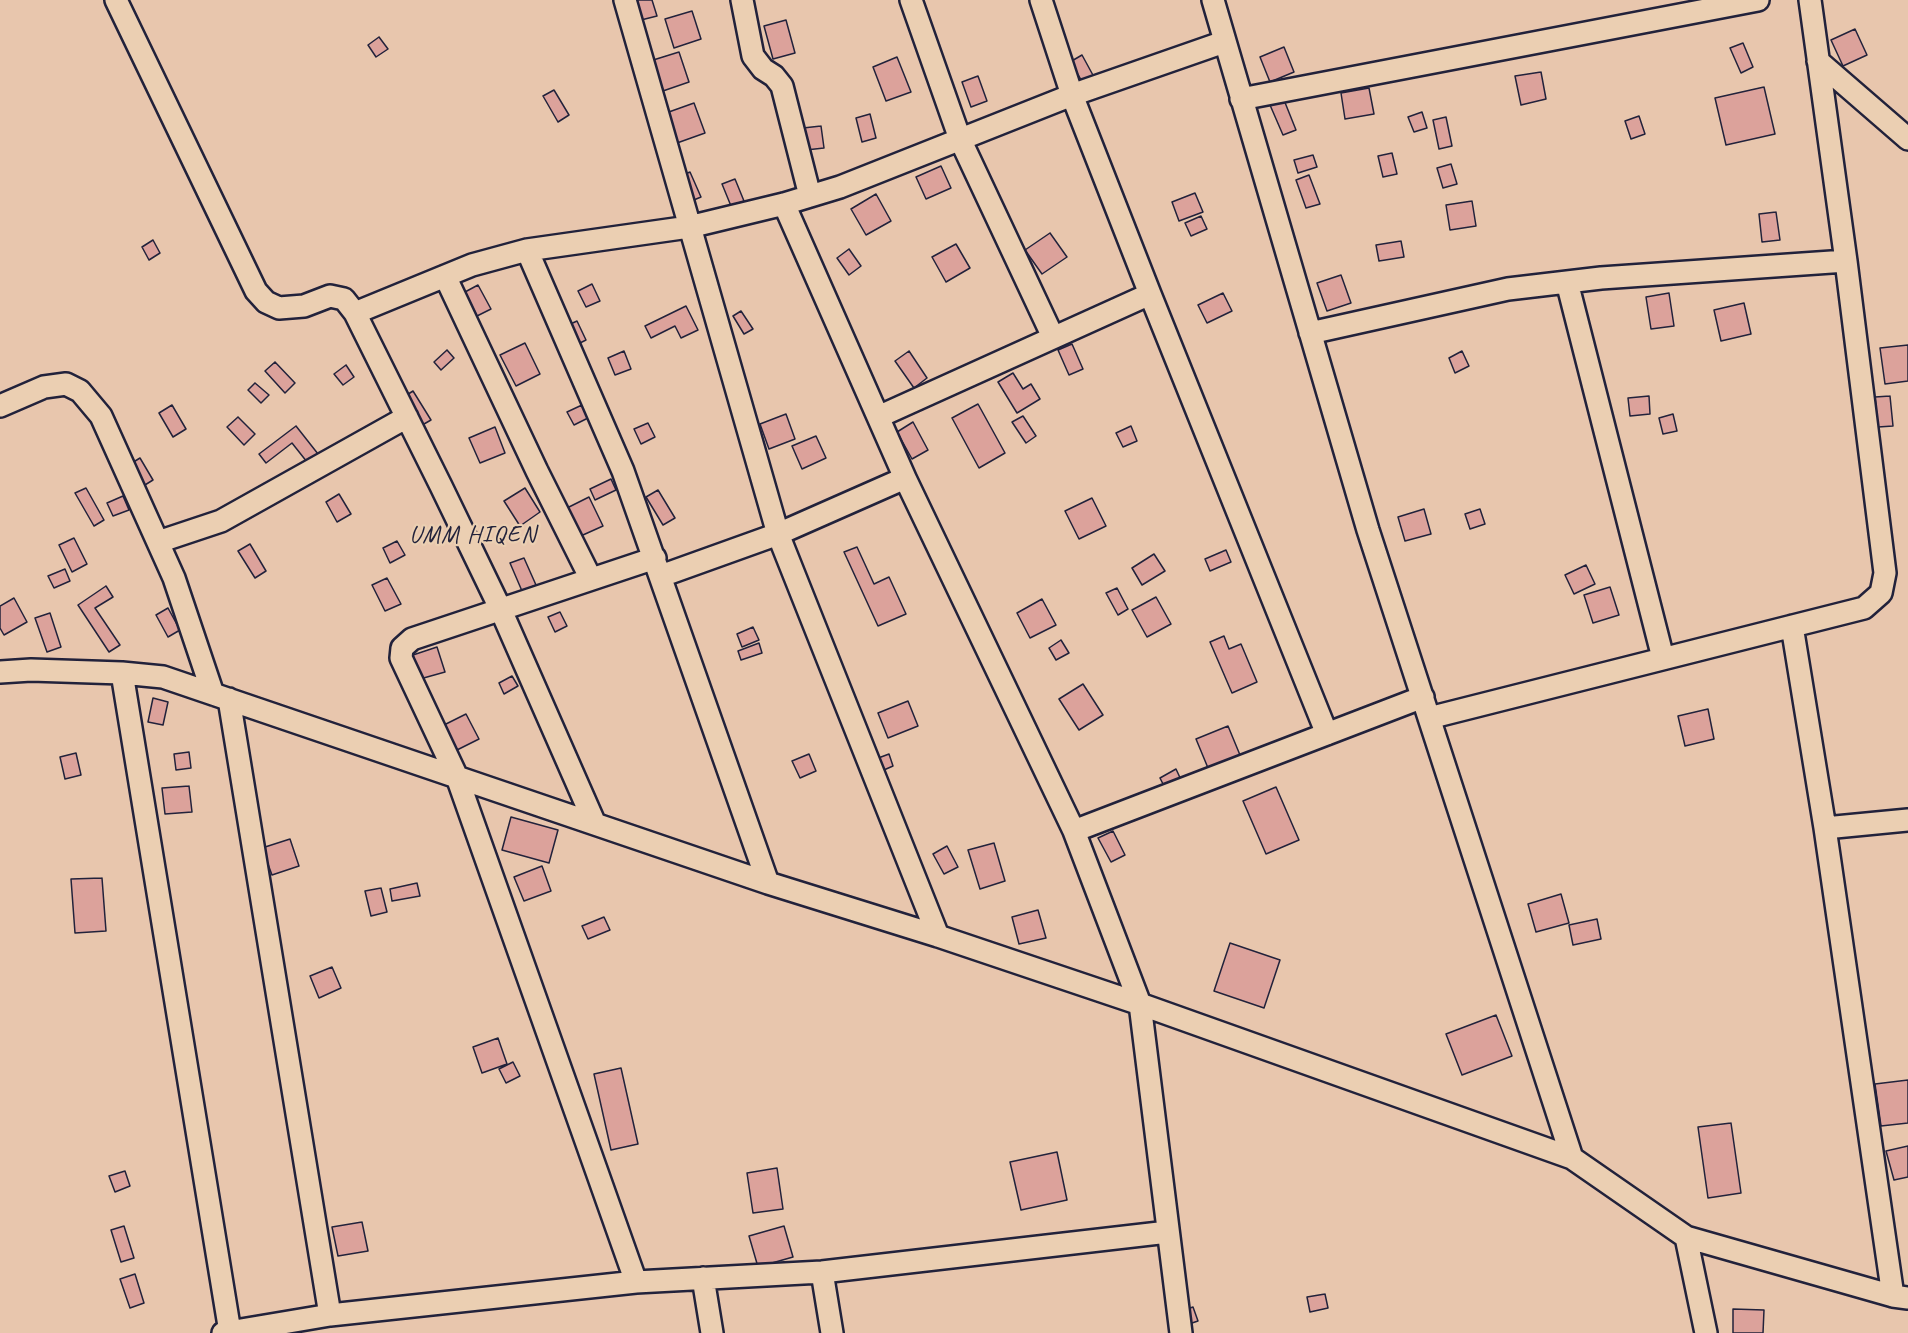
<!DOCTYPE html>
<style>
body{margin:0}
canvas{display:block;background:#e8c6ad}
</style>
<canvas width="1908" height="1333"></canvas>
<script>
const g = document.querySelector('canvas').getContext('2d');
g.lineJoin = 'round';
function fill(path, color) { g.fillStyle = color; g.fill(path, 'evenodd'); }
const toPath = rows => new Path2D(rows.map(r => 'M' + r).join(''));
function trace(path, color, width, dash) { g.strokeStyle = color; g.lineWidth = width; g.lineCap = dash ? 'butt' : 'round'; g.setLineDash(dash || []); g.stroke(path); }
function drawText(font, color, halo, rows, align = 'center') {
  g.font = font + ' Caveat,sans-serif'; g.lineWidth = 4.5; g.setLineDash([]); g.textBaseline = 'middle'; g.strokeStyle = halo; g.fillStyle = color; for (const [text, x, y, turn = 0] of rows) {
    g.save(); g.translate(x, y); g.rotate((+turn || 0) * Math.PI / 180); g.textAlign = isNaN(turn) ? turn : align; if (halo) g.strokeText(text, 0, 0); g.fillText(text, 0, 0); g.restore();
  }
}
const building = toPath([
 [635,0,652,0,657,16,641,20,635,0],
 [692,11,701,39,674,48,665,19,692,11],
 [786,20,795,53,773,59,764,26,786,20],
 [1855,29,1867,55,1843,66,1831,40,1855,29],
 [379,37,388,49,376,57,368,45,379,37],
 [1743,43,1753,67,1741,73,1730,48,1743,43],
 [1284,47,1294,72,1270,82,1260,57,1284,47],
 [679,52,689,82,660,92,650,61,679,52],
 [1082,55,1094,77,1083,83,1070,62,1082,55],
 [897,57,911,92,886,101,873,67,897,57],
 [1541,72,1546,99,1521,105,1515,76,1541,72],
 [978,76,987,101,971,107,962,82,978,76],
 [1764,87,1775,134,1726,145,1715,98,1764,87],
 [1369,88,1374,114,1345,119,1341,93,1369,88],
 [554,90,569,115,558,122,543,96,554,90],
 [1284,100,1296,130,1283,135,1270,105,1284,100],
 [694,103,705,133,677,143,666,113,694,103],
 [1422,112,1427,128,1414,132,1408,117,1422,112],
 [870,114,876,138,862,142,856,118,870,114],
 [1639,116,1645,134,1631,139,1625,121,1639,116],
 [1446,117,1452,146,1439,149,1433,120,1446,117],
 [821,126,824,148,806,150,803,128,821,126],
 [1392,153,1397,174,1383,177,1378,156,1392,153],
 [1313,155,1317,167,1298,173,1294,160,1313,155],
 [1451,164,1457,184,1443,188,1437,168,1451,164],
 [941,166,951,188,926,199,916,177,941,166],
 [690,172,701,197,689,202,678,177,690,172],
 [1309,175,1320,204,1306,208,1296,180,1309,175],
 [735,179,744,201,731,206,722,184,735,179],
 [1195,193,1203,212,1179,221,1172,202,1195,193],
 [876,194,891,221,866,235,851,209,876,194],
 [1472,201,1476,226,1450,230,1446,205,1472,201],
 [1776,212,1780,240,1762,242,1759,214,1776,212],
 [1201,216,1207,229,1191,236,1185,223,1201,216],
 [1050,233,1067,257,1042,274,1025,250,1050,233],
 [153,240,160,253,149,260,142,247,153,240],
 [1401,241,1404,257,1379,261,1376,245,1401,241],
 [956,244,970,268,946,282,932,257,956,244],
 [849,249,861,266,849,275,837,258,849,249],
 [1341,275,1351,303,1327,311,1317,283,1341,275],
 [592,284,600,301,586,307,578,291,592,284],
 [478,285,491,309,477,316,465,292,478,285],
 [1223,293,1232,311,1207,323,1198,305,1223,293],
 [1669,293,1674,326,1651,329,1646,297,1669,293],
 [1744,303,1751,334,1721,341,1714,310,1744,303],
 [686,306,698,330,681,338,675,326,651,338,645,326,686,306],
 [741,311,753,329,744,334,733,316,741,311],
 [577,321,586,340,574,346,564,327,577,321],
 [525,343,540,374,516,386,500,355,525,343],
 [1072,344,1083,369,1069,375,1058,350,1072,344],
 [1908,345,1908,381,1885,384,1880,348,1908,345],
 [447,350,454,358,441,370,434,362,447,350],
 [624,351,631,369,615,375,608,358,624,351],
 [909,351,927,378,914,388,895,361,909,351],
 [1462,351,1469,366,1455,373,1449,358,1462,351],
 [275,362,295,383,285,393,265,371,275,362],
 [346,365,354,377,343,385,334,374,346,365],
 [1013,373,1023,389,1031,384,1040,399,1017,413,998,382,1013,373],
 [255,383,269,395,261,403,248,390,255,383],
 [413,391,431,420,417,428,399,400,413,391],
 [1649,396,1650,414,1630,416,1628,398,1649,396],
 [1890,396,1893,426,1878,427,1875,397,1890,396],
 [978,404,1005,453,979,468,952,418,978,404],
 [172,405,186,429,173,437,159,413,172,405],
 [582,405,588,418,574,425,567,412,582,405],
 [786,414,795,439,769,449,760,424,786,414],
 [1673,414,1677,431,1663,434,1659,418,1673,414],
 [1023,416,1036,436,1026,443,1012,422,1023,416],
 [238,417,255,434,244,445,227,427,238,417],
 [913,422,928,450,912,459,897,432,913,422],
 [648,423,655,437,641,444,634,429,648,423],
 [296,426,322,459,311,467,292,443,266,463,259,454,296,426],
 [1131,426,1137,441,1123,447,1116,433,1131,426],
 [495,427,505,453,480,463,469,438,495,427],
 [816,436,826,458,802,469,792,446,816,436],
 [140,458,153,480,140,488,127,466,140,458],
 [611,479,616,490,595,500,590,489,611,479],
 [86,488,104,520,94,526,75,493,86,488],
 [525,488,540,512,520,526,504,501,525,488],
 [658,490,675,518,663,525,646,497,658,490],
 [339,494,351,514,337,522,326,502,339,494],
 [123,496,129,510,113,516,107,503,123,496],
 [589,497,603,526,574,539,561,511,589,497],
 [1092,498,1106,526,1079,539,1065,511,1092,498],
 [1424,509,1431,534,1405,541,1398,517,1424,509],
 [1480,509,1485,524,1470,529,1465,514,1480,509],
 [74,538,87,564,72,572,59,545,74,538],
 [397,541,405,555,390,563,383,548,397,541],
 [250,544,266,571,255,578,238,551,250,544],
 [857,547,874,584,889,577,906,614,878,626,844,552,857,547],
 [1226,550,1231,562,1210,571,1205,559,1226,550],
 [1154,554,1165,571,1142,585,1132,568,1154,554],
 [524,558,536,585,522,591,510,563,524,558],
 [1586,565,1595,584,1574,594,1565,575,1586,565],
 [65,569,70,581,54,588,48,576,65,569],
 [387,578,401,604,385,611,372,585,387,578],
 [106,586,113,597,95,608,120,645,109,652,78,605,106,586],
 [1610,587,1619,615,1593,623,1584,595,1610,587],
 [1117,588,1128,609,1118,615,1106,593,1117,588],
 [1156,597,1171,624,1147,637,1132,610,1156,597],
 [14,598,27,622,4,635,0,628,0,606,14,598],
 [1042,599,1056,625,1030,638,1017,613,1042,599],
 [168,608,180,630,168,637,156,615,168,608],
 [560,612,567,626,555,632,548,617,560,612],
 [50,613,61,647,47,652,35,618,50,613],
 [753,627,759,640,742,647,737,634,753,627],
 [1224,636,1229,649,1241,644,1257,682,1232,693,1210,642,1224,636],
 [1061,640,1069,653,1056,660,1049,648,1061,640],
 [759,643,762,653,741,660,738,651,759,643],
 [437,647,445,672,420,679,413,655,437,647],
 [512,676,518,686,504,694,499,683,512,676],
 [1083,684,1103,715,1079,730,1059,699,1083,684],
 [153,698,168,702,163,725,148,722,153,698],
 [908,701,918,726,888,738,878,713,908,701],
 [1708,709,1714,739,1685,746,1678,716,1708,709],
 [466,714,479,739,457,750,444,725,466,714],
 [1228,726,1240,755,1208,768,1196,739,1228,726],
 [189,752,191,768,176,770,174,754,189,752],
 [76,753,81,775,65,779,60,757,76,753],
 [809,754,816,771,800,778,792,761,809,754],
 [889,754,893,766,877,773,873,760,889,754],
 [1176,769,1182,782,1166,790,1160,778,1176,769],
 [189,786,192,812,165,814,162,788,189,786],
 [1276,787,1299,840,1266,854,1243,801,1276,787],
 [511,817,558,830,549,863,502,850,511,817],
 [1113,831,1125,855,1111,862,1098,838,1113,831],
 [290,839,299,866,272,875,262,848,290,839],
 [994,843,1005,881,980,889,968,850,994,843],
 [947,846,958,867,944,874,933,854,947,846],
 [542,866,551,891,524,901,514,877,542,866],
 [102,878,106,931,75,933,71,879,102,878],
 [417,883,420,896,392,901,390,889,417,883],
 [381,888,387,912,371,916,365,891,381,888],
 [1561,894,1569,923,1536,932,1528,904,1561,894],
 [1038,910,1046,938,1019,944,1012,917,1038,910],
 [604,917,610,930,588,939,582,926,604,917],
 [1597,919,1601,939,1573,945,1569,925,1597,919],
 [1230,943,1280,960,1264,1008,1214,991,1230,943],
 [332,967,341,988,319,998,310,976,332,967],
 [1496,1015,1512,1056,1462,1075,1446,1034,1496,1015],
 [498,1038,507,1064,482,1073,473,1047,498,1038],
 [513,1062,520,1076,506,1083,499,1069,513,1062],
 [621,1068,638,1144,611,1150,594,1074,621,1068],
 [1908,1080,1908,1123,1881,1126,1875,1084,1908,1080],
 [1731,1123,1741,1193,1708,1198,1698,1127,1731,1123],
 [1908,1146,1908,1177,1894,1180,1886,1151,1908,1146],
 [1057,1152,1067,1200,1021,1210,1010,1162,1057,1152],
 [777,1168,783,1209,753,1213,747,1173,777,1168],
 [125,1171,130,1186,115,1192,109,1176,125,1171],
 [362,1222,368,1251,338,1256,332,1227,362,1222],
 [124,1226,134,1258,121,1262,111,1230,124,1226],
 [784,1226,793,1257,758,1267,749,1236,784,1226],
 [135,1274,144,1303,130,1308,120,1279,135,1274],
 [1325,1294,1328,1308,1310,1312,1307,1297,1325,1294],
 [1193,1307,1198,1321,1183,1326,1179,1312,1193,1307],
 [1733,1309,1764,1310,1763,1333,1733,1333,1733,1309]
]);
const street = toPath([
 [116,0,256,291,266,302,279,308,304,306,330,296,344,299,355,313,441,486,500,608,595,824],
 [625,0,778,534,938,936],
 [742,0,753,56,763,69,774,76,782,86,810,196],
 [911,0,960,139,1053,337],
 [1041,0,1072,95,1150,294,1327,734],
 [1213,0,1368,530,1572,1158,1686,1237,1706,1333],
 [1818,61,1908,139],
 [1241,99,1758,0],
 [784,204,905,478,1074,831,1140,1004,1181,1333],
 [527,250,623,471,768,883],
 [445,276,537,471,591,579],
 [1567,282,1663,658],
 [355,313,472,265,527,250,689,227,784,204,840,187,1072,95,1224,42],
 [1310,333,1508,289,1601,278,1846,261],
 [0,406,44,387,66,384,80,391,101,416,174,578,213,694],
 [878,417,1150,294],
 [158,542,221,521,407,417],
 [661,576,778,534,905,478],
 [1792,626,1825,828,1893,1296],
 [0,672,31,670,122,673,163,677,768,883,938,936,1140,1004,1572,1158],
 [122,673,230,1332],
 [229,699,330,1315],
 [1429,718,1864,608,1881,593,1885,573,1846,261,1810,0],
 [1825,828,1908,820],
 [1074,831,1423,697],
 [1686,1237,1893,1296,1908,1298],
 [822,1272,832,1333],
 [703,1278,712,1333],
 [636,1282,457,777,401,658,402,648,412,639,655,558],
 [223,1333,330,1315,636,1282,822,1272,1168,1232]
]);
const quarterNames = [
 ["UMM HIQEN",473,536]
];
fill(building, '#dca29b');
trace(building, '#22223b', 1.5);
trace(street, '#22223b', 26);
trace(street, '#ebcfb2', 21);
g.letterSpacing = '1.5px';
drawText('24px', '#22223b', '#ebcfb2', quarterNames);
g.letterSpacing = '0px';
</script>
